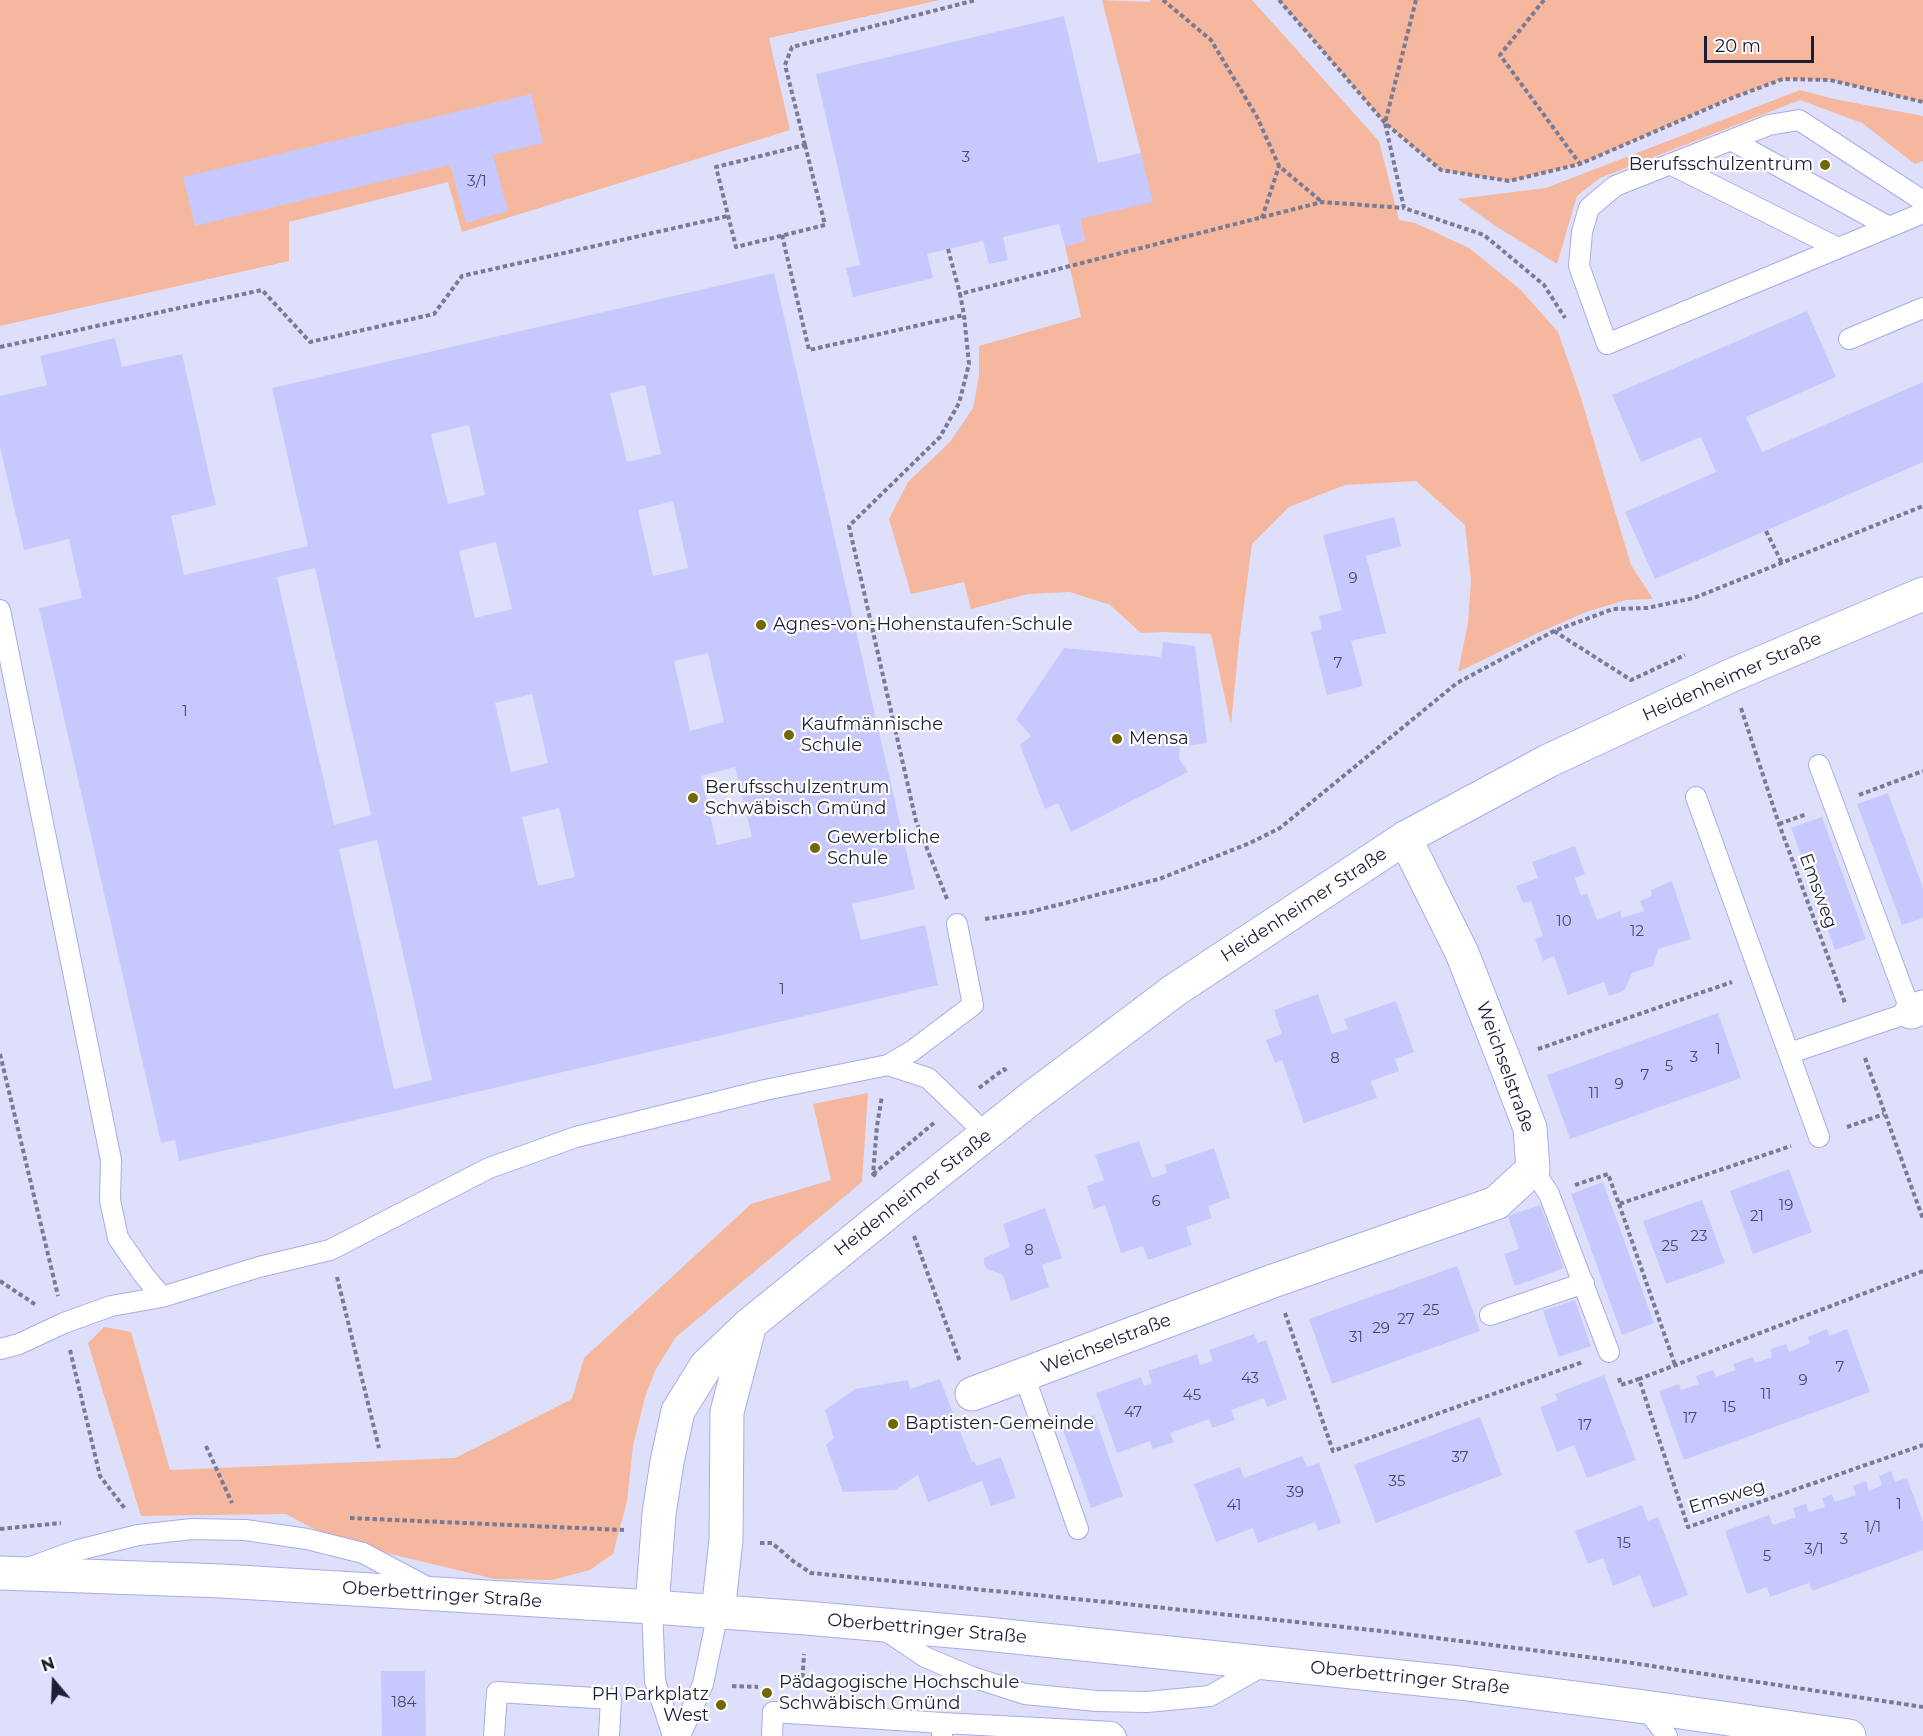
<!DOCTYPE html>
<meta charset="utf-8">
<style>
body{margin:0}
#map{position:relative;width:1923px;height:1736px;overflow:hidden;background:#dee0fb;font-family:Montserrat,sans-serif}
canvas{display:block}
.north{position:absolute;left:24px;top:1652px;width:60px;height:60px;-webkit-text-stroke:4px #fff;paint-order:stroke;rotate:341deg;font-size:16px;font-weight:700;line-height:24px;text-align:center;color:#1e1d36}
.north::after{content:'';display:block;margin:auto;width:21px;height:27px;background:#1e1d36;clip-path:polygon(50% 0,100% 100%,50% 72%,0 100%)}
.scale{position:absolute;left:1704px;top:36px;width:110px;height:27px;box-sizing:border-box;border:3px solid #1e1d36;border-top:0;padding-left:8px;font-size:18px;line-height:21px;white-space:nowrap;color:#1e1d36;-webkit-text-stroke:4px #fff;paint-order:stroke}
</style>
<div id="map">
<canvas width="1923" height="1736"></canvas>
<div class="north">N</div>
<div class="scale">20 m</div>
</div>
<script>
const g = document.querySelector('canvas').getContext('2d');
g.lineJoin = 'round';
function fill(path, color) { g.fillStyle = color; g.fill(path, 'evenodd'); }
const toPath = rows => new Path2D(rows.map(r => 'M' + r).join(''));
function trace(path, color, width, dash) { g.strokeStyle = color; g.lineWidth = width; g.lineCap = dash ? 'butt' : 'round'; g.setLineDash(dash || []); g.stroke(path); }
function drawText(font, color, halo, rows, align = 'center') {
  g.font = font + ' Montserrat,sans-serif'; g.lineWidth = 4.5; g.setLineDash([]); g.textBaseline = 'middle'; g.strokeStyle = halo; g.fillStyle = color; for (const [text, x, y, turn = 0] of rows) {
    g.save(); g.translate(x, y); g.rotate((+turn || 0) * Math.PI / 180); g.textAlign = isNaN(turn) ? turn : align; if (halo) g.strokeText(text, 0, 0); g.fillText(text, 0, 0); g.restore();
  }
}
const green = toPath([
 [0,0,940,0,769,38,790,130,462,232,448,182,289,222,289,261,0,326],
 [1102,0,1149,2,1151,0,1252,0,1379,141,1399,220,1415,223,1469,248,1521,290,1558,332,1581,398,1631,565,1653,599,1626,600,1586,612,1538,633,1458,672,1468,623,1471,580,1465,525,1416,481,1345,485,1289,507,1252,544,1239,643,1231,725,1211,634,1164,632,1141,633,1110,605,1070,592,1028,594,971,609,964,582,911,594,889,519,908,482,950,442,973,408,979,376,979,346,1081,317,1065,246,1085,241,1080,219,1141,153],
 [1279,0,1923,0,1923,102,1830,80,1783,79,1731,98,1580,164,1509,181,1441,170,1385,123],
 [1800,90,1834,99,1923,116,1923,161,1915,164,1862,123,1800,100,1600,178,1577,196,1557,264,1494,225,1458,199,1546,188],
 [868,1093,862,1182,676,1337,656,1369,645,1397,633,1446,627,1501,613,1554,590,1570,552,1580,495,1579,336,1541,286,1514,141,1516,88,1343,104,1327,131,1332,170,1470,455,1458,572,1399,584,1358,751,1204,831,1180,813,1104]
]);
const building = toPath([
 [1064,16,1098,163,1141,153,1153,202,1080,219,1085,241,1065,246,1059,224,1003,237,1008,260,989,264,983,241,927,254,933,278,853,297,846,268,860,265,816,74],
 [531,94,543,143,493,155,508,211,466,223,450,165,195,226,183,177],
 [774,273,915,889,852,904,861,940,925,925,938,985,179,1161,175,1140,161,1143,39,608,82,598,69,539,24,550,0,447,0,396,47,385,40,356,115,338,122,367,182,354,216,505,171,516,184,575,308,546,272,388],
 [645,385,661,454,627,462,610,393],
 [469,425,485,495,448,504,431,434],
 [673,501,688,568,653,576,638,510],
 [496,542,512,609,475,618,459,551],
 [315,568,371,815,334,825,277,577],
 [708,653,724,722,690,731,674,661],
 [532,694,548,763,511,772,495,703],
 [735,767,752,837,717,845,701,776],
 [559,808,575,877,538,886,522,817],
 [377,840,432,1080,394,1089,339,849],
 [1807,311,1836,377,1746,417,1762,452,1923,382,1923,462,1655,579,1625,512,1716,472,1701,437,1641,462,1612,395],
 [1394,517,1401,546,1366,556,1386,633,1351,641,1363,686,1327,695,1311,632,1322,629,1319,616,1342,610,1323,535],
 [1163,642,1195,646,1207,743,1180,747,1179,759,1188,772,1071,832,1058,803,1045,809,1020,745,1031,736,1016,719,1064,648,1161,657],
 [1888,793,1923,888,1923,918,1902,925,1857,804],
 [1822,817,1866,939,1835,950,1791,828],
 [1575,846,1585,874,1575,878,1581,896,1587,893,1597,920,1620,911,1622,918,1644,911,1640,901,1652,896,1651,890,1672,881,1691,939,1658,949,1653,966,1632,973,1624,991,1609,996,1604,982,1568,995,1554,956,1543,961,1535,939,1543,936,1531,901,1523,903,1516,886,1538,878,1532,862],
 [1318,994,1332,1034,1348,1029,1344,1019,1396,1001,1414,1052,1395,1059,1399,1071,1371,1081,1377,1098,1304,1123,1282,1060,1275,1063,1266,1040,1282,1034,1274,1010],
 [1718,1013,1741,1078,1570,1139,1547,1075],
 [1139,1141,1152,1178,1167,1173,1165,1165,1214,1148,1230,1198,1208,1206,1212,1218,1186,1227,1192,1245,1148,1260,1143,1246,1121,1253,1105,1205,1094,1209,1087,1186,1104,1180,1095,1155],
 [1789,1169,1812,1232,1753,1254,1730,1191],
 [1603,1182,1654,1323,1622,1335,1571,1194],
 [1702,1200,1725,1263,1666,1284,1643,1221],
 [1540,1205,1564,1268,1515,1286,1504,1254,1519,1249,1508,1216],
 [1045,1208,1062,1258,1042,1265,1049,1287,1011,1301,1003,1275,987,1269,984,1264,984,1258,1010,1247,1003,1224],
 [1457,1266,1480,1331,1332,1384,1309,1319],
 [1575,1300,1591,1346,1559,1357,1543,1311],
 [1827,1329,1829,1336,1847,1329,1870,1392,1684,1460,1659,1391,1679,1384,1681,1390,1699,1384,1696,1376,1713,1370,1716,1377,1736,1370,1733,1364,1753,1357,1755,1363,1772,1357,1770,1349,1786,1344,1789,1352,1810,1343,1808,1337],
 [1254,1334,1258,1343,1266,1340,1287,1399,1267,1407,1264,1398,1231,1410,1235,1420,1212,1428,1209,1419,1170,1433,1174,1442,1153,1449,1150,1441,1117,1453,1096,1393,1141,1377,1144,1386,1152,1383,1148,1371,1197,1354,1200,1365,1213,1361,1209,1350],
 [1604,1375,1636,1460,1587,1478,1574,1445,1557,1452,1540,1407,1558,1400,1555,1394],
 [940,1379,972,1462,974,1461,977,1466,1001,1457,1016,1498,991,1506,982,1481,928,1502,918,1475,895,1490,843,1492,826,1445,834,1438,825,1410,855,1389,908,1380,910,1389],
 [1094,1415,1123,1496,1091,1508,1062,1427],
 [1480,1417,1502,1475,1376,1523,1354,1465],
 [1302,1456,1307,1467,1319,1463,1341,1523,1318,1531,1315,1522,1258,1543,1253,1528,1216,1542,1194,1484,1240,1467,1244,1478],
 [1891,1471,1895,1482,1907,1478,1923,1522,1923,1550,1812,1591,1809,1583,1770,1597,1767,1587,1747,1594,1725,1531,1769,1515,1773,1525,1796,1517,1793,1508,1806,1504,1809,1512,1825,1507,1822,1498,1832,1494,1835,1502,1856,1495,1853,1486,1866,1481,1869,1491,1876,1488,1882,1485,1879,1476],
 [1642,1505,1648,1521,1658,1517,1688,1595,1653,1608,1640,1575,1613,1586,1603,1558,1588,1564,1575,1531],
 [381,1671,425,1671,426,1736,382,1736]
]);
const path = toPath([
 [1163,0,1211,40,1257,117,1279,166,1322,202],
 [1279,0,1385,123,1441,170,1509,181,1580,164,1732,98,1783,79,1830,80,1923,102],
 [1416,0,1385,123,1404,208,1484,235,1544,285,1565,318],
 [1544,0,1500,55,1580,164],
 [805,145,825,225,736,247,716,167,805,145],
 [805,145,785,65,792,47,976,0],
 [1262,218,1279,166],
 [782,235,809,350,964,315],
 [948,249,960,294],
 [0,347,262,290,310,342,434,314,462,276,728,216],
 [1766,531,1782,563],
 [1554,631,1631,680,1685,655],
 [1741,708,1779,824,1845,1003],
 [1859,795,1923,771],
 [1779,824,1807,814],
 [947,899,916,821,849,526,940,437,959,403,969,364,964,315,960,294,1322,202,1404,208],
 [985,919,1030,912,1159,879,1250,843,1280,828,1457,683,1554,631,1613,609,1647,608,1694,598,1923,506],
 [1538,1049,1732,982],
 [0,1054,58,1296],
 [1865,1058,1923,1219],
 [979,1088,1004,1069,1008,1073],
 [1847,1127,1884,1114],
 [873,1174,935,1122],
 [876,1176,873,1174,877,1126,882,1096],
 [1575,1185,1608,1174,1619,1204,1791,1146],
 [1619,1204,1675,1365],
 [914,1236,960,1362],
 [1923,1271,1639,1379,1688,1527,1923,1445],
 [337,1277,379,1448],
 [0,1281,36,1305],
 [1285,1313,1333,1451,1583,1362],
 [70,1350,100,1476,126,1510],
 [1619,1378,1621,1385,1639,1379],
 [206,1446,232,1503],
 [350,1518,624,1530],
 [0,1529,61,1523],
 [760,1543,772,1543,793,1561,811,1573,1117,1603,1381,1631,1619,1661,1923,1707],
 [802,1685,804,1654],
 [732,1686,758,1687]
]);
const service = toPath([
 [1731,140,1889,227],
 [1670,164,1838,248],
 [1923,201,1799,120,1769,125,1615,186,1589,208,1582,232,1579,266,1607,344,1923,213],
 [1849,339,1923,308],
 [0,610,111,1160,110,1200,118,1238,143,1274,162,1297],
 [1696,797,1819,1137],
 [1790,1053,1911,1012,1819,765],
 [888,1065,928,1078,986,1134],
 [1533,1169,1549,1194,1609,1352],
 [1490,1315,1584,1283],
 [0,1349,19,1344,64,1323,111,1306,162,1297,259,1267,330,1250,489,1168,576,1137,765,1090,888,1065,912,1051,973,1005,957,924],
 [1024,1375,1078,1529],
 [28,1568,75,1551,138,1535,192,1529,245,1530,307,1539,363,1553,429,1588],
 [652,1607,655,1681,673,1736],
 [885,1630,925,1657,972,1677,1025,1694,1097,1701,1147,1702,1210,1696,1266,1664],
 [1645,1707,1667,1736],
 [943,1723,1112,1732,1116,1736],
 [494,1736,497,1692,611,1699,609,1736],
 [680,1736,703,1684,718,1612],
 [772,1736,773,1712,943,1723,942,1736]
]);
const minor = toPath([
 [1911,1012,1923,1007],
 [972,1394,1273,1281,1496,1203,1533,1169,1530,1128,1504,1060,1462,953,1405,838]
]);
const tertiary = toPath([
 [0,1573,222,1581,652,1607,806,1618,986,1634,1459,1683,1645,1707,1849,1736],
 [652,1607,659,1514,667,1462,678,1411,706,1366,750,1324,902,1201,1030,1099,1175,990,1405,838,1548,761,1730,676,1923,594],
 [718,1612,726,1540,727,1412,750,1324]
]);
const markers = [
 [1825,165,6,"#716800"],
 [761,625,6,"#716800"],
 [789,735,6,"#716800"],
 [1117,739,6,"#716800"],
 [693,798,6,"#716800"],
 [815,848,6,"#716800"],
 [893,1424,6,"#716800"],
 [767,1693,6,"#716800"],
 [721,1705,6,"#716800"]
];
const numberNames = [
 ["3",966,158],
 ["3/1",477,182],
 ["9",1353,579],
 ["7",1338,664],
 ["1",185,712],
 ["10",1564,922],
 ["12",1637,932],
 ["1",782,990],
 ["1",1718,1050],
 ["3",1694,1058],
 ["8",1335,1059],
 ["5",1669,1067],
 ["7",1645,1076],
 ["9",1619,1085],
 ["11",1594,1094],
 ["6",1156,1202],
 ["19",1786,1206],
 ["21",1757,1217],
 ["23",1699,1237],
 ["25",1670,1247],
 ["8",1029,1251],
 ["25",1431,1311],
 ["27",1406,1320],
 ["29",1381,1329],
 ["31",1356,1338],
 ["7",1840,1368],
 ["43",1250,1379],
 ["9",1803,1381],
 ["11",1766,1395],
 ["45",1192,1396],
 ["15",1729,1408],
 ["47",1133,1413],
 ["17",1690,1419],
 ["17",1585,1426],
 ["37",1460,1458],
 ["35",1397,1482],
 ["39",1295,1493],
 ["1",1899,1505],
 ["41",1234,1506],
 ["1/1",1873,1528],
 ["3",1844,1540],
 ["15",1624,1544],
 ["3/1",1814,1550],
 ["5",1767,1557],
 ["184",404,1703]
];
const poiNames = [
 ["Berufsschulzentrum",1813,165,"right"],
 ["Agnes-von-Hohenstaufen-Schule",773,625],
 ["Kaufmännische",801,725],
 ["Schule",801,746],
 ["Mensa",1129,739],
 ["Berufsschulzentrum",705,788],
 ["Schwäbisch Gmünd",705,809],
 ["Gewerbliche",827,838],
 ["Schule",827,859],
 ["Baptisten-Gemeinde",905,1424],
 ["Pädagogische Hochschule",779,1683],
 ["Schwäbisch Gmünd",779,1704],
 ["PH Parkplatz",709,1695,"right"],
 ["West",709,1716,"right"]
];
const streetNames = [
 ["Heidenheimer Straße",1732,677,-24],
 ["Emsweg",1818,891,70],
 ["Heidenheimer Straße",1304,905,-33],
 ["Weichselstraße",1505,1067,70],
 ["Heidenheimer Straße",913,1193,-38],
 ["Weichselstraße",1106,1344,-21],
 ["Emsweg",1727,1497,-17],
 ["Oberbettringer Straße",442,1595,4],
 ["Oberbettringer Straße",927,1629,5],
 ["Oberbettringer Straße",1410,1678,6]
];
fill(green, '#f5b79d');
fill(building, '#c7c8fd');
trace(service, '#aaaaeb', 22);
trace(minor, '#aaaaeb', 35);
trace(tertiary, '#aaaaeb', 35);
trace(path, '#7a7a94', 4, [4.5, 3]);
trace(service, '#fff', 20);
trace(minor, '#fff', 33);
trace(tertiary, '#fff', 33);
for (const [x, y, r, color] of markers) { const dot = new Path2D(); dot.arc(x, y, r, 0, 2 * Math.PI); g.fillStyle = color; g.fill(dot); trace(dot, '#fff', 2); }
drawText('15px', '#484868', null, numberNames);
drawText('18px', '#1e1d36', '#fff', poiNames, 'left');
drawText('18px', '#1e1d36', '#fff', streetNames);
</script>
